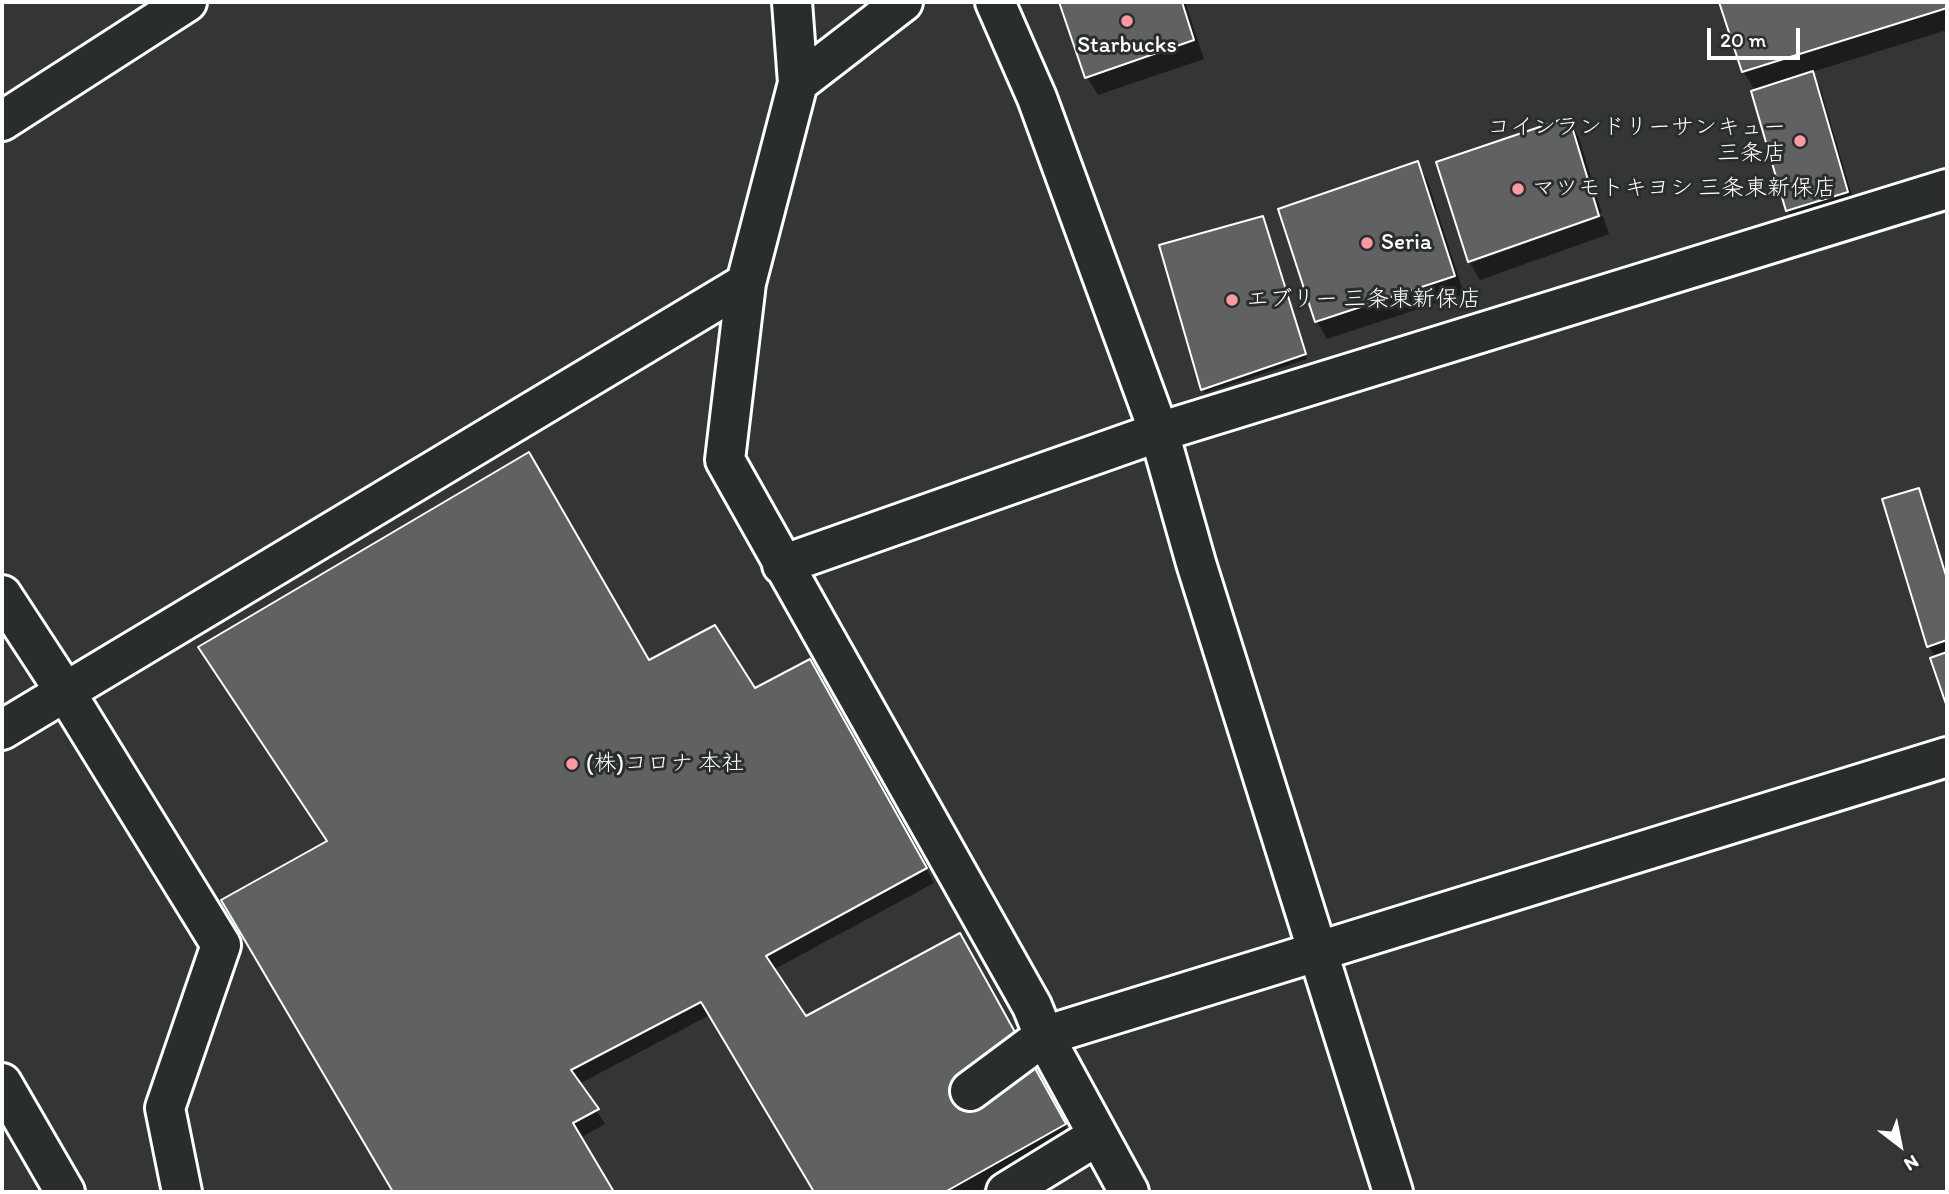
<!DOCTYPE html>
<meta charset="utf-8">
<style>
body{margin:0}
#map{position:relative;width:1949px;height:1194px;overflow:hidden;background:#333536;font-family:Itim,sans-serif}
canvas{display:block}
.frame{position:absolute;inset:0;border:4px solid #fff;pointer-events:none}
.north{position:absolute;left:1865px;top:1110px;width:70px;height:70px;-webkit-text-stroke:5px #2a2d2e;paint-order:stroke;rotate:148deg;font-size:19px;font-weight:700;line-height:28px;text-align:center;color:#fff}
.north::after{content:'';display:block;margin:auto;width:24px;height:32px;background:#fff;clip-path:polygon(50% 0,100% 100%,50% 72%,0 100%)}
.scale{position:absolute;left:1707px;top:28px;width:93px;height:32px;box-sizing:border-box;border:4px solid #fff;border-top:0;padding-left:9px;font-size:21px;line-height:24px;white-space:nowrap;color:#fff;-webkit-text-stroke:5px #2a2d2e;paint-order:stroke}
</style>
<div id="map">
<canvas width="1949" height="1194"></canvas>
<div class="frame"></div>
<div class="north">N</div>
<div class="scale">20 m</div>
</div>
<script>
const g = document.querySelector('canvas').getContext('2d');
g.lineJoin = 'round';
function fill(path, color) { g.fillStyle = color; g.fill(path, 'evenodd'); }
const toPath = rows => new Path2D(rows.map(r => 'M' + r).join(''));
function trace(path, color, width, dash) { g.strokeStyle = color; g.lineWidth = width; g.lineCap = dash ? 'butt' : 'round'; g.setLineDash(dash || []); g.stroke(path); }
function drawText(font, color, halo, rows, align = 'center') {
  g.font = font + ' Itim,"Klee One",sans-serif'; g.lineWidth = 6; g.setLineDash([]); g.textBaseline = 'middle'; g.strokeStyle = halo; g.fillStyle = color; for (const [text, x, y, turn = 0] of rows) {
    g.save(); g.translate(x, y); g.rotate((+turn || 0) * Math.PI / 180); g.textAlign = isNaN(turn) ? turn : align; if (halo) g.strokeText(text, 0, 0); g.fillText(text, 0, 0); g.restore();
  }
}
const shadow = toPath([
 [1061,2,1185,2,1204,59,1098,95,1087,77],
 [1721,2,1947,2,1947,30,1812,72,1820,87,1855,206,1796,224,1788,211,1755,91,1744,72],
 [1569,119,1579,138,1602,213,1471,259,1471,263,1603,216,1609,234,1480,280,1469,261,1439,163],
 [1418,164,1428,182,1464,294,1327,339,1317,321],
 [1264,222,1307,359,1205,393,1203,389],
 [1918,490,1947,576,1947,701,1933,659,1944,655,1943,652,1934,655,1929,646],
 [809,661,934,883,773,970,806,1019,959,935,1073,1139,978,1192,816,1192,710,1015,579,1084,605,1124,580,1138,612,1192,395,1192,223,901,649,663,754,690]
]);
const building = toPath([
 [1059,2,1182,2,1194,40,1085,78,1059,2],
 [1719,2,1947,2,1947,8,1742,72,1719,2],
 [1813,71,1848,192,1786,211,1751,91,1813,71],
 [1569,117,1599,216,1468,262,1436,162,1569,117],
 [1418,161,1455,276,1315,322,1278,209,1418,161],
 [1263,216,1306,354,1201,390,1159,245,1263,216],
 [529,452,649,660,715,625,755,688,810,659,927,868,766,956,806,1016,960,933,1066,1124,945,1192,814,1192,701,1002,571,1070,599,1109,573,1123,614,1192,393,1192,221,900,327,841,198,647,529,452],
 [1919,488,1947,579,1947,640,1927,647,1882,499,1919,488],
 [1947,652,1947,707,1930,658,1947,652]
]);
const minor = toPath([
 [792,2,798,83,746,283,725,460,1032,1006,1044,1036,1129,1192],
 [995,2,1037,98,1159,432,1196,563,1393,1192],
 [798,83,903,2],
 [2,121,187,2],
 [782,565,1159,432,1947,189],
 [2,595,66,693,221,945,165,1108,182,1192],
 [2,730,746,283],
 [2,1083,65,1192],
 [970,1091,1044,1036,1947,757],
 [1006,1192,1097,1136]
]);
const markers = [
 [1127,21,7,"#ff9aa2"],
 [1800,141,7,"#ff9aa2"],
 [1518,189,7,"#ff9aa2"],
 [1367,243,7,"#ff9aa2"],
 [1232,300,7,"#ff9aa2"],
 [572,764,7,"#ff9aa2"]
];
const poiNames = [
 ["Starbucks",1127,46,"center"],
 ["コインランドリーサンキュー",1786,128,"right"],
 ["三条店",1786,154,"right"],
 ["マツモトキヨシ 三条東新保店",1532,189],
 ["Seria",1381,243],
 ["エブリー 三条東新保店",1246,300],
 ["(株)コロナ 本社",586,764]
];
fill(shadow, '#0007');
fill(building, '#5f6162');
trace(building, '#fff', 2);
trace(minor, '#fff', 44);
trace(minor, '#2a2d2e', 38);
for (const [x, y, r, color] of markers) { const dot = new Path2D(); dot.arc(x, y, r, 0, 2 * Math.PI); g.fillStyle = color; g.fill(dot); trace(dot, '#2a2d2e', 2.5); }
drawText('23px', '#fff', '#2a2d2e', poiNames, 'left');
</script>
